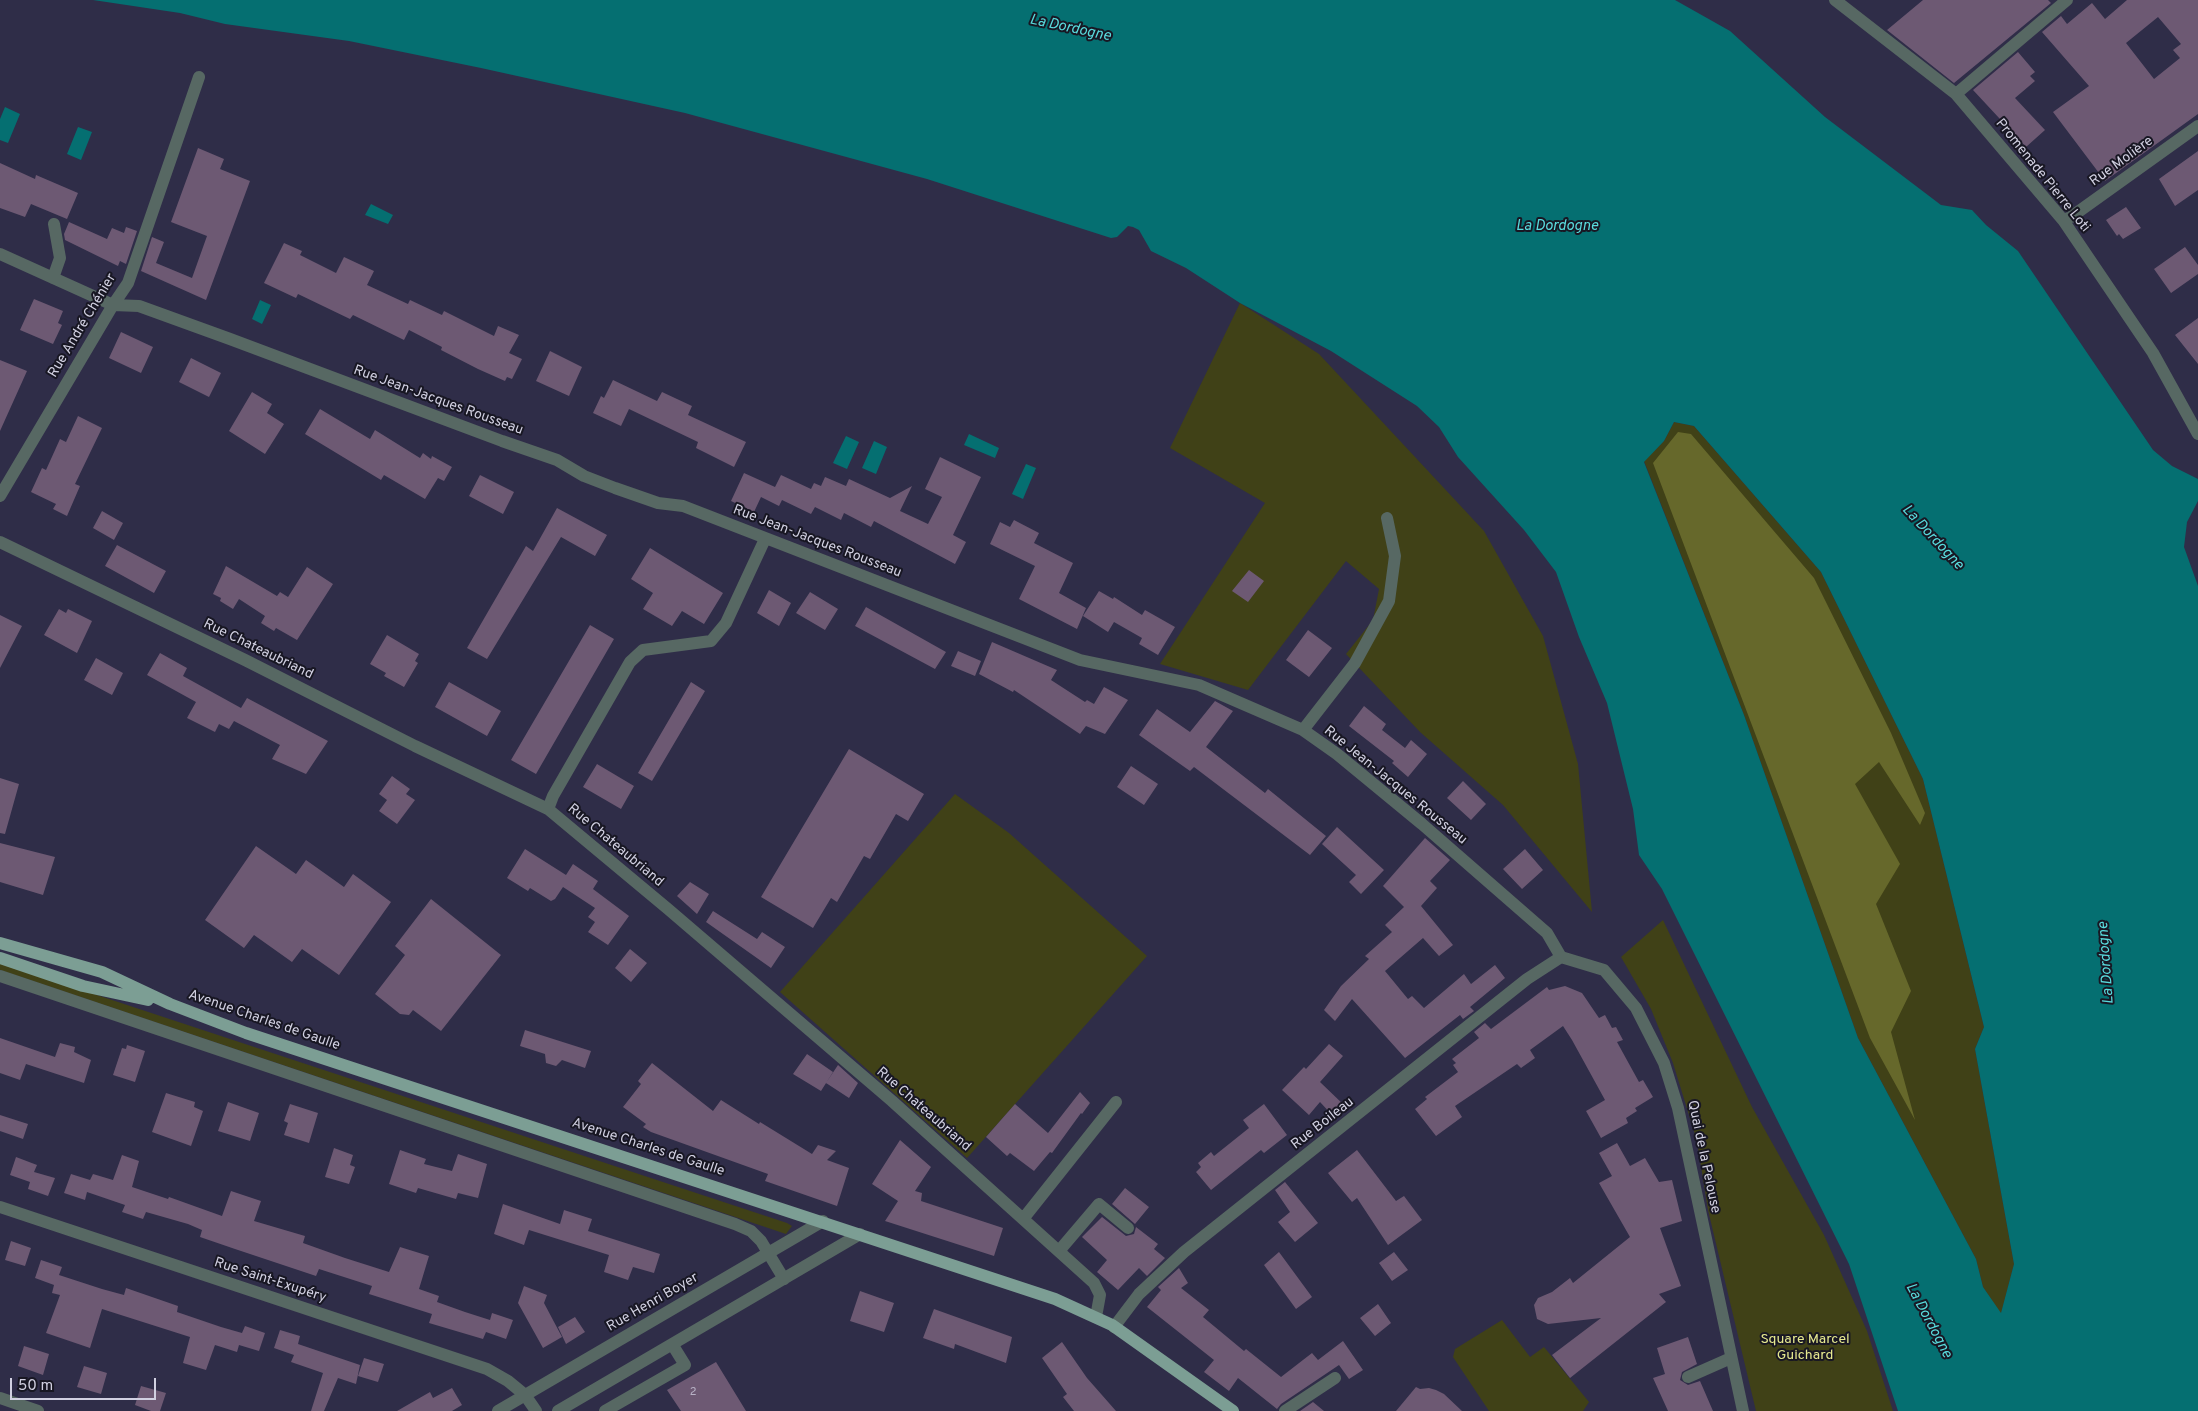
<!DOCTYPE html>
<meta charset="utf-8">
<style>
body{margin:0}
#map{position:relative;width:2198px;height:1411px;overflow:hidden;background:#2f2d48;font-family:Overpass,sans-serif}
canvas{display:block}
.scale{position:absolute;left:10px;top:1378px;width:146px;height:22px;box-sizing:border-box;border:2px solid #d1d0e1;border-top:0;padding-left:6px;font-size:15px;line-height:18px;white-space:nowrap;color:#d1d0e1;-webkit-text-stroke:4px #181723;paint-order:stroke}
</style>
<div id="map">
<canvas width="2198" height="1411"></canvas>
<div class="scale">50 m</div>
</div>
<script>
const g = document.querySelector('canvas').getContext('2d');
g.lineJoin = 'round';
function fill(path, color) { g.fillStyle = color; g.fill(path, 'evenodd'); }
const toPath = rows => new Path2D(rows.map(r => 'M' + r).join(''));
function trace(path, color, width, dash) { g.strokeStyle = color; g.lineWidth = width; g.lineCap = dash ? 'butt' : 'round'; g.setLineDash(dash || []); g.stroke(path); }
function drawText(font, color, halo, rows, align = 'center') {
  g.font = font + ' Overpass,sans-serif'; g.lineWidth = 4; g.setLineDash([]); g.textBaseline = 'middle'; g.strokeStyle = halo; g.fillStyle = color; for (const [text, x, y, turn = 0] of rows) {
    g.save(); g.translate(x, y); g.rotate((+turn || 0) * Math.PI / 180); g.textAlign = isNaN(turn) ? turn : align; if (halo) g.strokeText(text, 0, 0); g.fillText(text, 0, 0); g.restore();
  }
}
const green = toPath([
 [1240,303,1319,354,1484,531,1543,636,1578,764,1592,912,1503,805,1420,732,1346,654,1373,620,1379,589,1346,561,1248,690,1160,664,1265,503,1170,448],
 [1674,422,1694,426,1821,572,1923,779,1984,1027,1975,1049,2014,1264,2001,1314,1983,1287,1976,1259,1858,1038,1744,715,1644,461,1664,441],
 [955,794,1009,833,1147,956,967,1158,780,992],
 [1663,920,1752,1107,1824,1235,1867,1331,1893,1411,1756,1411,1708,1210,1697,1141,1673,1063,1651,1009,1621,957],
 [0,963,787,1223,792,1226,786,1234,0,970],
 [1502,1320,1530,1357,1544,1347,1589,1402,1583,1411,1489,1411,1453,1357,1455,1349]
]);
const forest = toPath([
 [1678,432,1691,434,1814,578,1891,733,1925,813,1920,825,1879,762,1855,784,1900,864,1876,904,1911,991,1891,1032,1915,1120,1870,1038,1653,463]
]);
const water = toPath([
 [93,0,1675,0,1730,31,1825,117,1941,205,1972,210,1986,225,2018,251,2153,450,2172,466,2198,479,2198,501,2187,522,2184,547,2198,586,2198,1411,1898,1411,1849,1264,1662,889,1639,855,1633,809,1607,703,1579,637,1556,572,1524,530,1458,457,1439,427,1417,406,1331,351,1240,303,1186,268,1151,251,1139,230,1133,227,1128,226,1117,237,1111,238,927,179,685,113,481,68,349,41,225,24,180,13],
 [1674,422,1694,426,1821,572,1923,779,1984,1027,1975,1049,2014,1264,2001,1313,1983,1287,1976,1259,1858,1038,1744,715,1644,462,1664,441],
 [5,107,20,114,8,143,0,140,0,119],
 [78,127,92,132,81,160,67,154],
 [371,204,393,215,388,224,365,215],
 [260,300,271,305,262,324,252,319],
 [969,434,999,448,995,458,964,445],
 [846,436,859,442,847,469,833,463],
 [874,441,887,447,876,474,862,468],
 [1026,464,1036,468,1023,499,1012,494]
]);
const building = toPath([
 [1923,0,2048,0,2051,3,1954,83,1887,30],
 [2127,0,2198,0,2198,114,2105,181,2053,112,2089,86,2042,32,2061,16,2067,24,2092,3,2105,19],
 [2158,17,2181,44,2173,50,2180,58,2154,79,2126,43],
 [2018,52,2035,72,2030,76,2035,81,2015,98,2045,130,2026,147,1973,90],
 [198,148,224,159,220,169,250,181,206,300,141,271,152,237,164,242,156,263,192,278,207,236,171,222],
 [2198,151,2198,190,2175,206,2159,179],
 [0,163,35,179,36,175,78,193,67,219,31,204,25,217,0,208],
 [2126,207,2141,228,2123,239,2119,234,2117,236,2106,220],
 [69,222,107,239,112,228,124,233,126,227,137,231,126,264,120,261,118,266,65,240,64,234],
 [284,243,302,251,300,255,336,273,344,257,374,271,367,285,408,304,410,300,442,315,444,311,494,336,498,326,519,335,509,353,522,359,512,379,507,377,505,381,478,369,441,350,442,347,409,330,404,340,353,315,350,319,298,294,296,298,264,283],
 [2185,247,2198,265,2198,274,2171,293,2154,269],
 [34,299,63,311,58,323,62,325,53,344,20,330],
 [2198,318,2198,364,2175,335],
 [121,332,153,347,141,373,109,358],
 [550,351,582,367,569,396,536,381],
 [191,358,221,373,209,397,179,382],
 [0,360,27,371,0,431],
 [613,380,657,401,662,392,692,406,688,415,746,442,734,467,696,448,698,442,629,409,621,426,593,413,601,396,604,398],
 [252,392,272,404,267,413,284,424,265,454,229,431],
 [320,409,370,439,375,430,420,458,423,453,431,459,432,456,452,467,444,481,438,478,425,499,384,475,381,480,305,434],
 [78,416,102,428,75,484,80,486,67,516,53,509,56,504,31,492,42,468,46,470,60,439,66,442],
 [940,457,981,477,953,535,966,542,955,564,874,521,871,527,844,513,841,520,815,507,811,514,782,500,779,506,761,497,754,512,731,501,744,473,775,487,781,475,811,489,814,483,821,486,825,477,846,486,849,479,890,498,912,486,900,511,928,524,942,497,925,489],
 [480,475,514,492,503,514,469,496],
 [557,508,607,535,595,556,561,537,487,659,467,648,526,546,533,551],
 [102,511,123,523,114,540,93,528],
 [1014,520,1039,533,1034,543,1073,563,1059,593,1086,608,1077,629,1019,599,1035,566,990,544,1000,522,1010,527],
 [117,545,166,571,154,593,105,566],
 [650,548,723,593,704,624,682,611,672,626,643,609,653,593,631,579],
 [226,566,277,596,280,592,288,597,307,567,333,584,297,640,276,628,274,631,261,623,265,616,239,599,233,609,220,601,221,598,213,594],
 [1249,570,1264,581,1248,602,1232,591],
 [769,590,791,603,779,626,757,613],
 [1099,591,1113,599,1114,597,1142,615,1145,610,1175,627,1158,655,1139,644,1142,638,1114,622,1108,632,1083,616],
 [810,592,838,609,825,630,796,613],
 [866,607,946,652,935,669,855,626],
 [59,609,66,613,68,609,92,621,77,653,44,635],
 [0,615,22,626,0,668],
 [590,625,614,639,536,774,511,760],
 [1308,630,1332,648,1309,677,1286,660],
 [387,635,419,654,415,661,418,663,404,687,384,676,386,673,370,664],
 [992,642,1057,670,1051,680,1085,702,1087,700,1094,704,1104,687,1128,700,1105,734,1086,726,1080,734,1014,690,1013,692,979,674],
 [958,651,981,661,975,676,951,666],
 [160,653,187,668,183,676,241,708,247,698,328,741,306,774,272,759,280,745,234,721,229,729,219,724,215,732,187,718,196,702,147,675],
 [96,658,123,673,112,695,84,680],
 [449,682,501,711,487,736,435,707],
 [691,682,705,691,652,781,638,773],
 [1215,701,1233,711,1206,747,1265,793,1268,789,1326,836,1310,855,1194,767,1190,771,1139,735,1157,709,1190,732],
 [1364,706,1386,724,1382,730,1405,748,1411,740,1427,754,1408,777,1392,763,1394,761,1349,726],
 [849,749,924,794,908,821,896,814,870,859,864,856,837,902,831,898,813,928,761,897],
 [597,764,634,786,621,809,583,787],
 [1131,766,1158,784,1144,805,1117,787],
 [392,776,410,789,406,794,415,800,397,824,379,811,387,800,379,794],
 [0,778,19,784,5,834,0,833],
 [1463,781,1486,804,1471,820,1447,798],
 [1337,827,1384,870,1361,894,1349,882,1356,875,1322,844],
 [1425,838,1450,860,1430,881,1437,888,1421,906,1453,945,1439,956,1423,938,1385,971,1408,999,1412,996,1424,1008,1464,974,1471,984,1495,965,1505,978,1470,1007,1474,1011,1463,1019,1460,1015,1405,1058,1352,999,1335,1021,1324,1010,1341,986,1369,959,1365,956,1392,932,1385,925,1404,907,1383,886],
 [0,843,55,857,43,895,0,882],
 [256,846,296,874,306,860,344,887,353,874,391,902,339,975,302,949,292,962,254,935,244,948,205,920],
 [525,849,566,875,573,864,598,881,593,889,629,916,608,945,588,932,595,922,588,917,595,908,563,887,555,899,551,901,530,888,528,891,507,878],
 [1525,849,1543,870,1522,889,1503,869],
 [690,882,709,894,697,914,677,896],
 [431,899,501,955,441,1031,413,1010,409,1015,400,1014,375,994,405,955,395,946],
 [713,911,757,939,762,932,785,947,771,968,706,922],
 [630,949,647,963,631,982,615,968],
 [1565,986,1582,993,1599,1018,1605,1015,1612,1028,1616,1027,1623,1040,1617,1042,1639,1082,1643,1080,1653,1097,1635,1108,1637,1111,1626,1118,1628,1123,1601,1138,1586,1111,1605,1100,1572,1040,1563,1026,1530,1050,1535,1058,1521,1068,1517,1064,1455,1106,1462,1117,1436,1136,1415,1109,1427,1099,1425,1097,1458,1072,1453,1065,1456,1063,1452,1059,1479,1038,1474,1032,1485,1023,1491,1029,1547,987,1549,990],
 [525,1030,591,1051,585,1068,562,1060,556,1066,546,1063,545,1054,520,1046],
 [0,1038,55,1057,60,1043,75,1047,74,1052,91,1060,84,1083,26,1064,20,1080,0,1073],
 [1329,1044,1343,1056,1320,1082,1345,1106,1333,1116,1320,1102,1309,1115,1282,1090,1304,1067,1306,1069],
 [127,1045,145,1051,135,1082,113,1075,122,1048,126,1049],
 [807,1054,833,1072,821,1091,793,1074],
 [652,1063,713,1111,721,1100,759,1124,760,1122,812,1154,818,1145,836,1151,827,1160,849,1168,837,1206,765,1181,768,1174,651,1132,643,1127,646,1124,623,1107,641,1084,638,1081],
 [838,1065,858,1083,849,1098,826,1083],
 [1080,1092,1090,1103,1082,1114,1081,1113,1052,1153,1050,1152,1034,1171,1010,1153,1007,1156,986,1137,1015,1104,1048,1133],
 [166,1093,195,1102,194,1107,203,1111,191,1146,152,1132],
 [228,1102,259,1113,250,1141,218,1131],
 [290,1104,318,1113,309,1143,284,1135,288,1123,284,1121],
 [1264,1104,1287,1135,1264,1153,1261,1150,1211,1190,1196,1172,1201,1167,1198,1163,1211,1152,1214,1156,1249,1128,1243,1120],
 [0,1115,28,1124,23,1139,0,1131],
 [900,1140,931,1167,915,1191,922,1193,921,1201,1003,1228,994,1256,885,1221,898,1201,872,1184],
 [1617,1143,1630,1166,1645,1158,1659,1182,1672,1180,1682,1221,1660,1228,1681,1286,1659,1294,1666,1302,1570,1378,1552,1355,1601,1318,1548,1324,1537,1319,1534,1305,1538,1298,1552,1292,1570,1278,1573,1283,1630,1237,1599,1183,1612,1176,1599,1153],
 [334,1148,353,1155,350,1165,355,1167,349,1184,325,1177],
 [400,1150,426,1159,424,1164,452,1171,458,1154,487,1164,478,1198,458,1193,456,1199,418,1188,416,1193,389,1184],
 [1357,1150,1396,1201,1404,1196,1422,1220,1388,1245,1357,1198,1352,1202,1328,1173],
 [122,1155,139,1161,132,1187,168,1199,169,1197,222,1216,231,1191,261,1201,254,1221,305,1236,303,1243,345,1258,389,1272,400,1247,429,1256,419,1289,439,1296,437,1302,465,1312,490,1320,492,1313,513,1320,506,1339,486,1332,483,1339,429,1323,432,1314,369,1294,372,1286,319,1269,316,1276,235,1249,200,1237,202,1230,188,1224,146,1212,143,1219,122,1212,125,1205,87,1192,85,1200,64,1193,71,1174,90,1180,93,1174,113,1180],
 [16,1157,37,1165,34,1172,55,1178,48,1196,28,1189,30,1182,10,1175],
 [1285,1182,1318,1223,1295,1242,1278,1222,1290,1212,1275,1190],
 [1125,1188,1149,1207,1135,1224,1112,1204],
 [503,1204,560,1224,564,1210,592,1219,588,1231,660,1254,654,1273,633,1267,628,1280,604,1272,609,1255,529,1230,524,1245,494,1234],
 [1102,1217,1126,1236,1134,1234,1136,1227,1158,1244,1154,1249,1165,1258,1147,1276,1139,1268,1118,1290,1097,1272,1107,1260,1082,1237],
 [11,1241,31,1248,25,1266,5,1260],
 [1279,1252,1312,1297,1296,1309,1264,1265],
 [1394,1252,1408,1270,1392,1281,1379,1263],
 [41,1260,62,1267,59,1275,102,1289,124,1295,126,1288,178,1306,177,1312,221,1327,242,1333,245,1326,265,1333,259,1351,239,1345,237,1352,215,1345,206,1370,183,1363,190,1337,102,1309,90,1348,46,1333,60,1295,52,1293,54,1285,35,1278],
 [1179,1268,1188,1283,1181,1288,1209,1310,1203,1317,1244,1351,1246,1349,1281,1377,1312,1353,1318,1360,1343,1341,1363,1370,1349,1379,1339,1365,1281,1404,1277,1409,1238,1378,1229,1391,1204,1372,1214,1360,1147,1307,1161,1290,1158,1287],
 [524,1286,547,1295,544,1303,562,1337,543,1348,518,1303],
 [860,1291,894,1303,884,1332,850,1321],
 [1378,1304,1391,1323,1375,1336,1360,1318],
 [934,1309,1012,1337,1006,1363,955,1344,954,1349,923,1338],
 [575,1317,585,1332,566,1344,558,1327],
 [280,1330,300,1336,298,1344,360,1365,356,1384,338,1378,324,1411,311,1411,323,1373,291,1362,294,1355,274,1348],
 [1688,1337,1697,1364,1682,1372,1680,1380,1688,1385,1700,1381,1713,1411,1668,1411,1653,1378,1665,1374,1657,1348],
 [1062,1342,1087,1378,1116,1411,1074,1411,1063,1397,1067,1394,1042,1358],
 [24,1346,49,1354,43,1375,18,1366],
 [364,1358,384,1364,378,1382,358,1376],
 [716,1362,746,1411,681,1411,667,1390],
 [84,1366,107,1373,101,1394,77,1387],
 [141,1386,166,1393,160,1411,151,1411,135,1405],
 [1416,1387,1420,1389,1429,1388,1436,1390,1444,1394,1462,1411,1396,1411],
 [452,1388,462,1405,452,1411,397,1411,430,1392,433,1398],
 [1313,1402,1324,1411,1300,1411]
]);
const minor = toPath([
 [1835,0,1956,94,2063,220,2153,353,2198,434],
 [1956,94,2067,0],
 [2063,220,2071,217,2198,126],
 [0,254,113,305,139,306,230,339,502,441,557,460,584,476,615,488,658,503,683,506,1080,660,1199,685,1303,730,1337,754,1422,824,1547,933,1561,957],
 [53,278,60,258,54,224],
 [0,496,113,305,128,283,199,77],
 [0,542,245,660,415,746,548,809,668,909,892,1101,1094,1283,1100,1295,1096,1317],
 [1303,730,1355,663,1389,601,1395,556,1387,518],
 [548,809,553,796,630,662,643,650,711,641,726,623,765,539],
 [1561,957,1604,970,1636,1008,1664,1063,1678,1108,1743,1411],
 [0,976,735,1224,751,1231,761,1241,784,1279],
 [0,1207,487,1369,508,1381,525,1395,536,1411],
 [1023,1219,1116,1102],
 [1059,1251,1099,1204,1128,1228],
 [1114,1327,1139,1294,1184,1252,1527,979,1561,957],
 [1688,1377,1731,1358],
 [0,1398,38,1411],
 [498,1411,823,1221],
 [558,1411,860,1234],
 [605,1411,685,1365,672,1344],
 [1285,1411,1335,1378]
]);
const major = toPath([
 [0,943,102,972,170,1004,246,1033,1055,1299,1112,1325,1233,1411],
 [0,958,83,986,148,1000]
]);
const numberNames = [
 ["2",693,1393]
];
const streetNames = [
 ["Rue Molière",2122,162,-36],
 ["Promenade Pierre Loti",2042,176,51],
 ["Rue André Chénier",83,326,-59],
 ["Rue Jean-Jacques Rousseau",438,401,20],
 ["Rue Jean-Jacques Rousseau",817,542,21],
 ["Rue Chateaubriand",258,650,26],
 ["Rue Jean-Jacques Rousseau",1395,786,39],
 ["Rue Chateaubriand",615,846,40],
 ["Avenue Charles de Gaulle",264,1021,19],
 ["Rue Chateaubriand",923,1110,41],
 ["Rue Boileau",1323,1124,-38],
 ["Avenue Charles de Gaulle",648,1148,18],
 ["Quai de la Pelouse",1703,1157,78],
 ["Rue Saint-Exupéry",270,1281,18],
 ["Rue Henri Boyer",653,1303,-30]
];
const parkNames = [
 ["Square Marcel",1805,1340],
 ["Guichard",1805,1356]
];
const waterNames = [
 ["La Dordogne",1070,29,12],
 ["La Dordogne",1557,227],
 ["La Dordogne",1932,538,47],
 ["La Dordogne",2107,963,-94],
 ["La Dordogne",1928,1321,62]
];
fill(green, '#404117');
fill(forest, '#66682b');
fill(water, '#056f71');
fill(building, '#6d5973');
trace(minor, '#576863', 12);
trace(major, '#7c9e94', 12);
drawText('11px', '#b8b2c6', null, numberNames);
drawText('14px', '#d1d0e1', '#181723', streetNames);
drawText('14px', '#e6e98f', '#181723', parkNames);
drawText('italic 15px', '#59dbdd', '#181723', waterNames);
</script>
